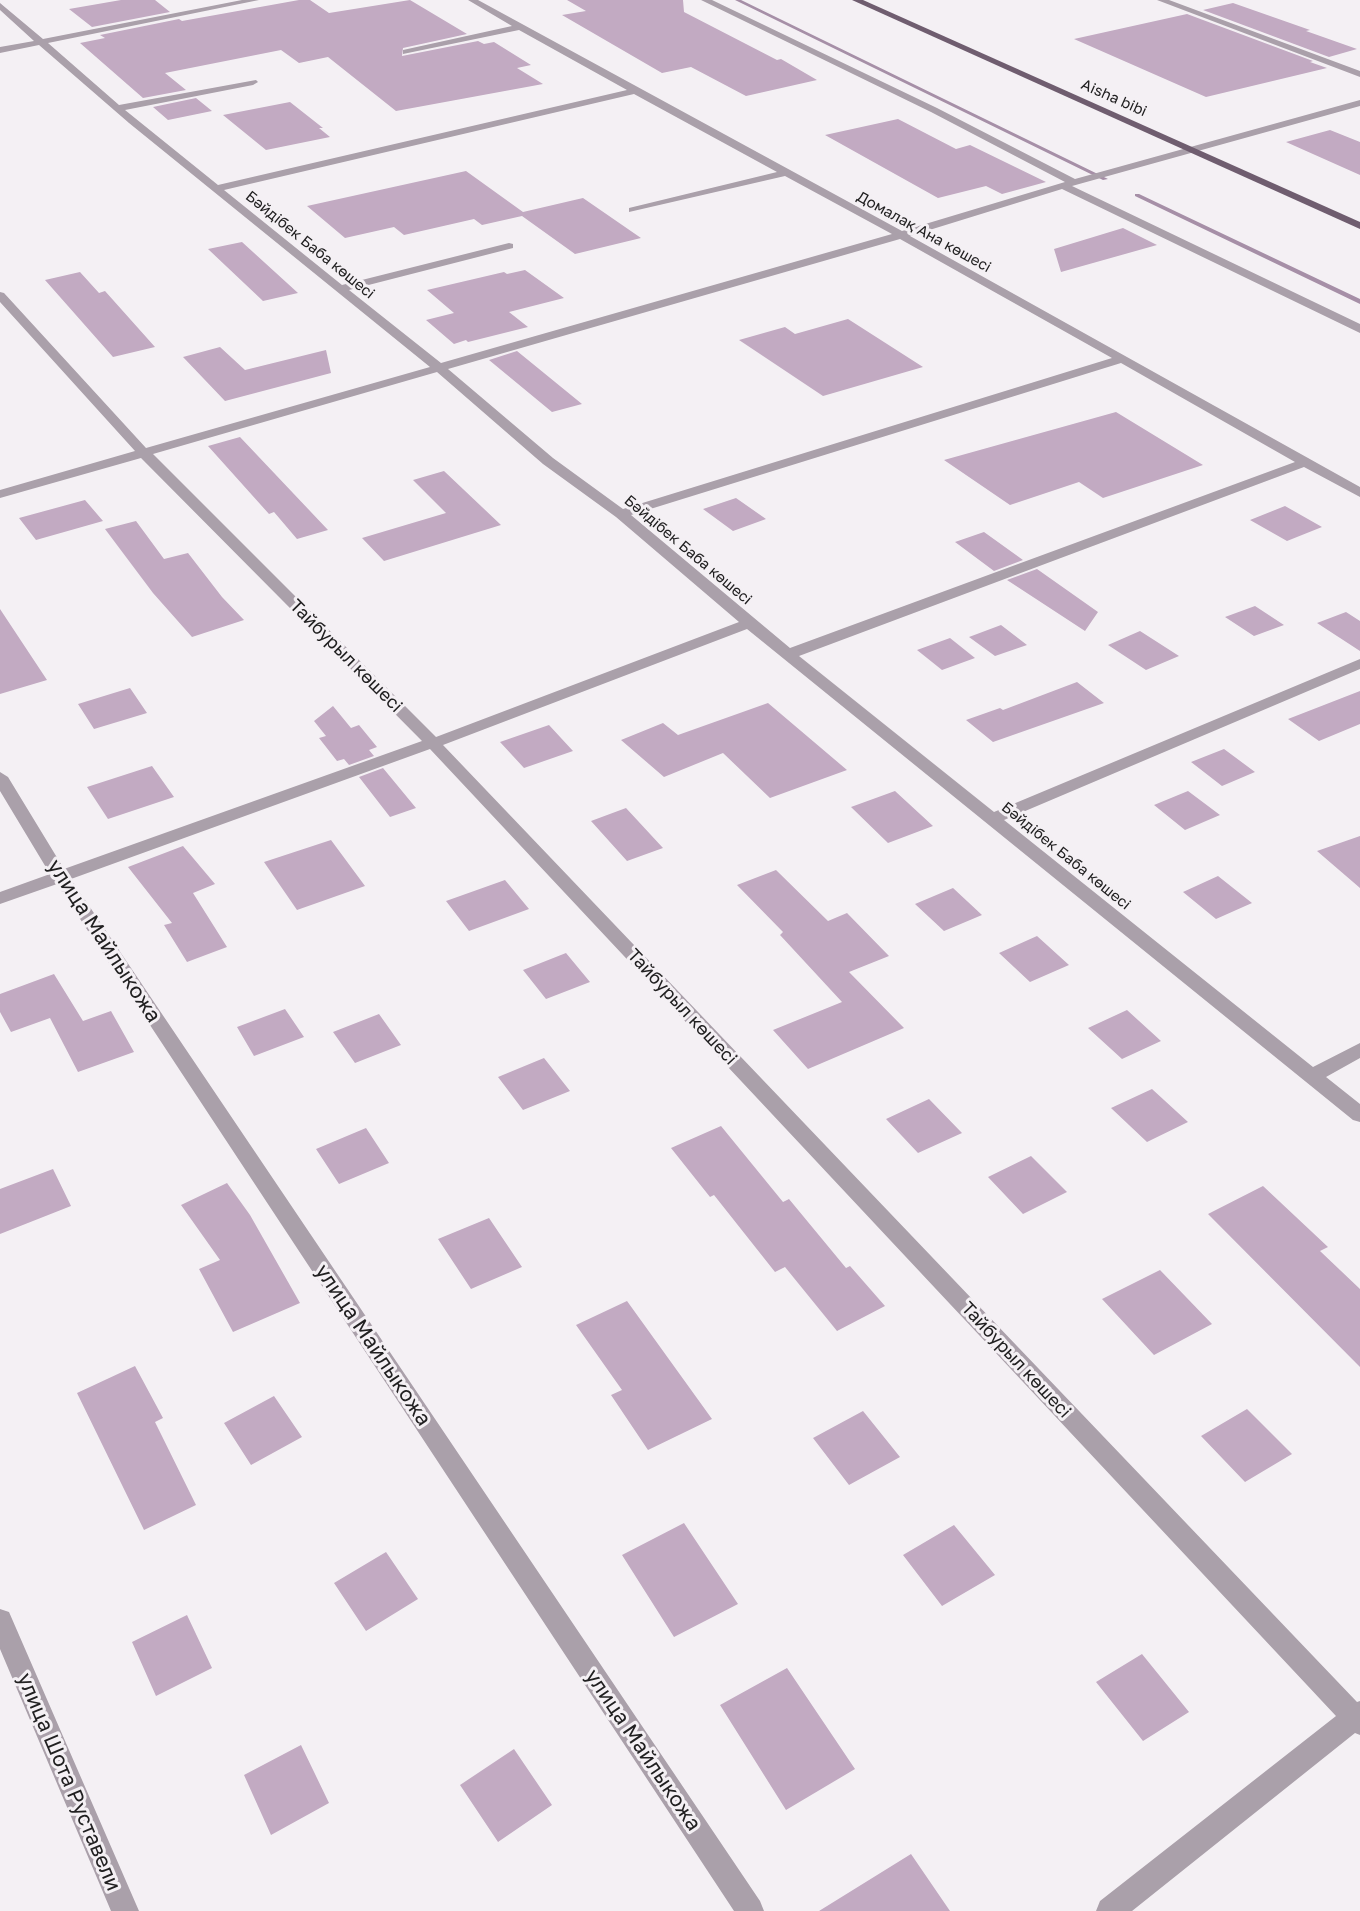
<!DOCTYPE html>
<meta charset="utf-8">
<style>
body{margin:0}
canvas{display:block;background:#f4f0f4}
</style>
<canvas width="1360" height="1911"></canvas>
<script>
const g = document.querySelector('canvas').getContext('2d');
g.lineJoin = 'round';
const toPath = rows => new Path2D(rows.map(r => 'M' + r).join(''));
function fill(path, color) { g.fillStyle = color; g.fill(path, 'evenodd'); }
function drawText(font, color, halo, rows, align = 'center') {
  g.font = font + ' "Golos Text",sans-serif'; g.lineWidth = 6; g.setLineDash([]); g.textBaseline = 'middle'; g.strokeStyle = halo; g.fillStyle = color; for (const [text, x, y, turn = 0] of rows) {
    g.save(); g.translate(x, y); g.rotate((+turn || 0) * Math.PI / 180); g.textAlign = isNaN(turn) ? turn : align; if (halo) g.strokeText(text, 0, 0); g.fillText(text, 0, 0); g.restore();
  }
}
const stream = toPath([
 [735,0,741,0,1108,179,1103,180,735,0],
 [1135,194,1139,194,1360,299,1360,304,1135,196,1135,194]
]);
const building = toPath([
 [121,0,155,0,170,12,92,27,69,9],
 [299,0,310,0,329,13,410,0,467,34,403,48,402,56,478,41,484,44,494,42,531,65,517,68,543,84,396,111,328,57,299,63,281,50,165,73,186,90,143,98,80,43,105,38,100,35,179,19,182,21],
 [567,0,683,0,684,12,777,60,781,59,817,80,746,96,691,67,662,73,562,15,586,11],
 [1233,3,1310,30,1306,31,1357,49,1329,57,1203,10],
 [1187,14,1313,61,1310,62,1327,68,1206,97,1074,39],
 [196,98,212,111,168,120,153,107],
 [290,102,323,128,319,128,330,137,266,150,223,115],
 [898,119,956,149,970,145,1046,182,1002,194,986,186,938,198,825,135],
 [1330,130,1360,142,1360,175,1286,142],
 [466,171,523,212,583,198,641,238,575,254,522,216,482,225,474,219,404,235,394,227,345,238,307,206],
 [1123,228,1157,245,1061,272,1054,249],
 [242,242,298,293,263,301,208,249],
 [525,270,564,298,509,312,528,327,468,342,466,340,454,344,426,320,454,313,427,290,504,272,507,274],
 [80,272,99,293,105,291,155,347,113,357,45,280],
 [848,319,923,367,823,396,739,340,785,327,795,334],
 [220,347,245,370,326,350,331,373,225,401,183,357],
 [517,351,582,404,552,412,489,360],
 [1116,412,1203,465,1103,498,1079,482,1010,505,944,460],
 [240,437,328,530,297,539,274,512,269,514,208,446],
 [444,471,501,525,384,561,362,538,446,513,413,480],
 [736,498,766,519,733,531,703,509],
 [85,500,103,521,36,540,19,518],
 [1285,506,1322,527,1287,541,1250,520],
 [136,521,164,559,188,553,222,597,244,620,192,637,153,593,105,529],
 [984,532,1023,560,994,571,955,542],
 [1037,569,1098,612,1085,631,1007,580],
 [1255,606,1284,625,1254,636,1225,617],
 [0,609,47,680,0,694],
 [1346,612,1360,621,1360,651,1317,623],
 [1001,625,1027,645,995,656,969,637],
 [1140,631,1179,656,1146,670,1108,645],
 [950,638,975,658,942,670,917,650],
 [1077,682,1104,703,993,742,966,720,1000,708,1003,710],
 [130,688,147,713,94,729,78,704],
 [1360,691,1360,724,1319,741,1288,719],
 [768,703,847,770,770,798,723,753,664,777,621,740,663,723,678,735],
 [333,706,351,728,359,725,377,747,369,750,374,756,349,765,344,759,337,761,319,738,326,736,314,721],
 [549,725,573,751,524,768,500,742],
 [1224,749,1255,772,1222,786,1191,762],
 [152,766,174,797,108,819,87,787],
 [383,768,416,808,390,817,359,777],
 [895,791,933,826,888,843,851,807],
 [1188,791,1220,815,1185,830,1154,805],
 [626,808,663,848,627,861,591,821],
 [1360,836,1360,888,1317,851],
 [331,840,365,886,297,910,264,862],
 [183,846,215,884,193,893,227,947,187,962,164,925,172,923,128,867],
 [776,870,828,921,847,913,889,956,849,972,904,1028,808,1069,773,1030,842,1002,780,935,783,932,737,885],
 [1218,876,1252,903,1216,919,1183,892],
 [505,880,529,909,469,931,446,901],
 [953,888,982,915,944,931,915,904],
 [1037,936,1069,965,1030,982,999,953],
 [566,953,590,982,546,999,523,970],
 [54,974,83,1021,111,1011,134,1052,78,1072,50,1018,11,1032,0,1012,0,994],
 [285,1009,304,1037,254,1056,237,1027],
 [1127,1010,1161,1041,1122,1059,1088,1028],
 [379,1014,401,1045,355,1063,333,1032],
 [544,1058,570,1091,523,1110,498,1077],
 [1152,1089,1188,1122,1147,1142,1111,1108],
 [929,1099,962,1133,918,1153,886,1119],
 [721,1126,783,1202,789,1199,846,1268,850,1266,885,1306,837,1331,785,1267,775,1272,714,1195,710,1197,671,1148],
 [366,1128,389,1163,339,1184,316,1149],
 [1031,1156,1067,1192,1023,1214,988,1177],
 [53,1169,71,1206,0,1234,0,1189],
 [227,1183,250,1215,300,1303,233,1332,199,1269,220,1260,181,1205],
 [1263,1186,1328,1247,1320,1251,1360,1289,1360,1367,1208,1214],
 [489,1218,522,1267,471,1289,438,1239],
 [1160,1270,1212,1324,1154,1355,1102,1299],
 [627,1301,712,1419,648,1450,611,1395,622,1390,576,1325],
 [135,1366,163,1418,155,1422,196,1505,144,1530,77,1393],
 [274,1396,302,1437,251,1465,224,1423],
 [1247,1409,1292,1454,1245,1482,1201,1436],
 [863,1411,900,1457,849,1485,813,1438],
 [684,1523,738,1604,674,1637,622,1555],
 [954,1525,995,1575,942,1606,903,1555],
 [386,1552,418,1599,366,1631,334,1583],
 [187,1615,212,1668,156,1696,132,1642],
 [1142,1654,1189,1712,1143,1741,1096,1682],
 [787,1668,855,1769,786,1810,720,1705],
 [301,1745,329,1803,271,1835,244,1775],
 [514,1749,552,1805,498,1842,460,1785],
 [911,1854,950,1911,819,1911]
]);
const minor = toPath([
 [242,0,259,0,48,43,119,105,256,80,258,82,253,85,125,110,218,185,627,90,519,30,403,54,403,50,512,26,468,0,478,0,902,231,1065,182,931,112,701,0,712,0,937,108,1075,179,1360,100,1360,106,1072,186,1360,324,1360,333,1062,189,910,236,1360,487,1360,497,1304,467,799,656,994,812,1360,659,1360,669,1004,820,1313,1067,1360,1043,1360,1058,1326,1077,1360,1104,1360,1122,1353,1120,747,629,443,745,1357,1702,1360,1701,1360,1735,1355,1733,1132,1911,1096,1911,1100,1901,1336,1716,430,749,71,879,760,1901,764,1911,734,1911,57,884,0,904,0,892,50,874,0,791,0,772,8,777,64,869,422,741,141,458,0,498,0,490,135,451,0,302,0,292,4,293,146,448,430,367,129,123,39,45,0,53,0,47,34,41,0,10,0,3,43,39,242,0],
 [634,94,777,172,629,208,629,212,785,176,892,234,441,363,349,290,513,248,513,244,509,243,342,285,224,190,634,94],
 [900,239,1112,358,623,509,553,458,448,369,900,239],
 [1121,363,1295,462,790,648,631,515,1121,363],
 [437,372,543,464,616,517,739,622,436,737,153,454,437,372],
 [1157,0,1169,0,1360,71,1360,77,1157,0],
 [0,1609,9,1612,139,1911,111,1911,0,1649,0,1609]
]);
const major = toPath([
 [852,0,863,0,1360,222,1360,229,852,0]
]);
const farStreetnames = [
 ["Aisha bibi",1114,98,24],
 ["Домалақ Ана көшесі",924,232,29],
 ["Бәйдібек Баба көшесі",310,245,39],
 ["Бәйдібек Баба көшесі",688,550,40],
 ["Бәйдібек Баба көшесі",1066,856,39]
];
const streetNames = [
 ["Тайбурыл көшесі",346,656,45],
 ["Тайбурыл көшесі",682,1007,47],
 ["Тайбурыл көшесі",1016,1360,47]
];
const nearStreetnames = [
 ["улица Майлыкожа",104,941,57],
 ["улица Майлыкожа",373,1345,56],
 ["улица Майлыкожа",643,1750,56],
 ["улица Шота Руставели",69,1782,67]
];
fill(stream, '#a68fa7');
fill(building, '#c2aac2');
fill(minor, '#aaa0aa');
fill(major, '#6f5d6f');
drawText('15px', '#212021', '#f4f0f4', farStreetnames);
drawText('18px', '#212021', '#f4f0f4', streetNames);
drawText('21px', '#212021', '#f4f0f4', nearStreetnames);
</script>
